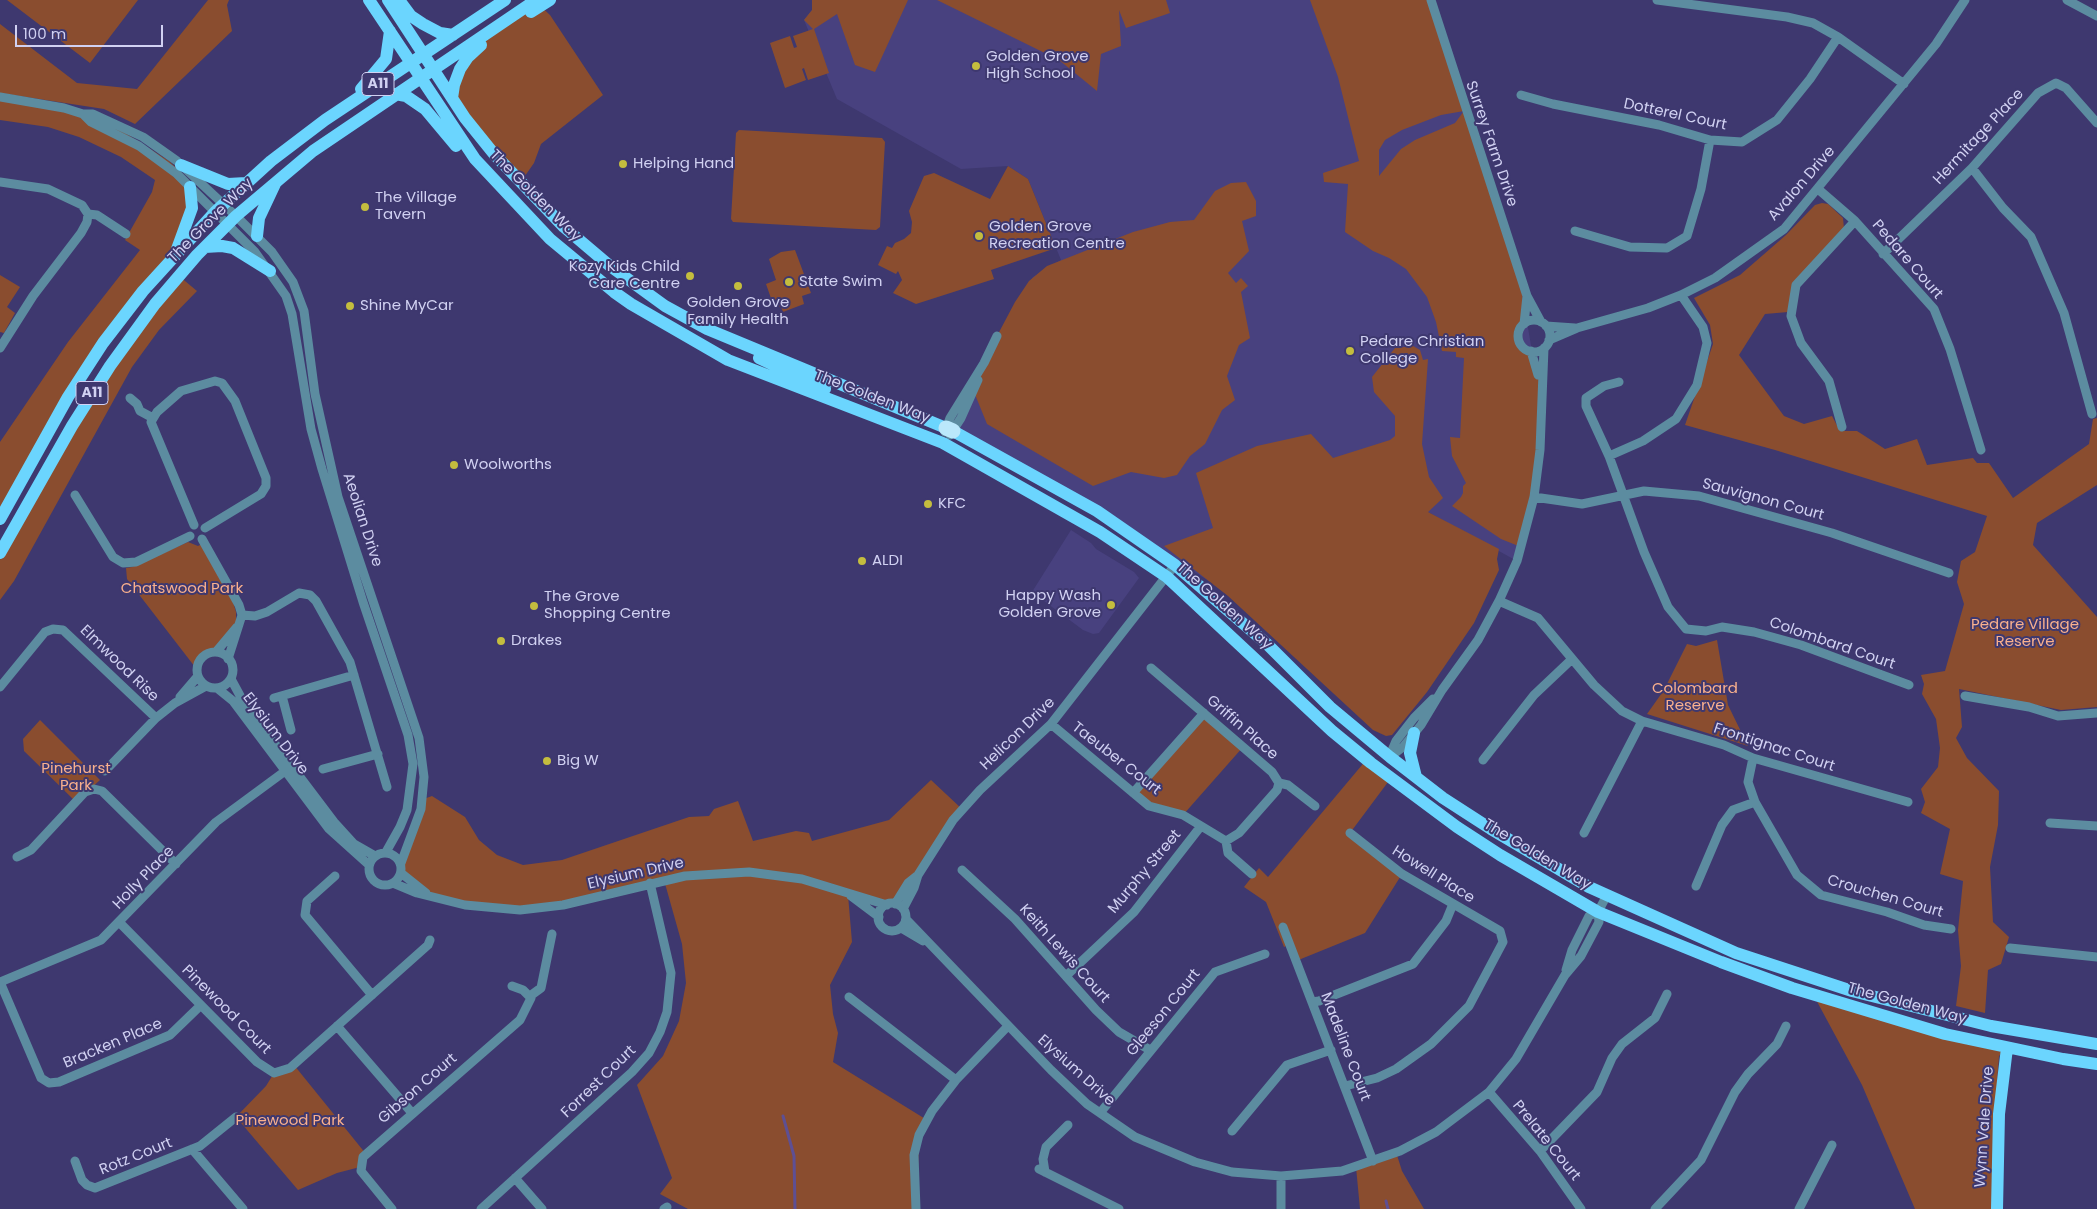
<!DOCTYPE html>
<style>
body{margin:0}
#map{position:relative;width:2097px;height:1209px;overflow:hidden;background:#3e386f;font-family:Poppins,sans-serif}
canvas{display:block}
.scale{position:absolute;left:15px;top:25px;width:148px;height:22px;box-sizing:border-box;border:2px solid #d1d1f2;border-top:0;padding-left:6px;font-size:15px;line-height:18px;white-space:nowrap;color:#d1d1f2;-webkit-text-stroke:4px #3e386f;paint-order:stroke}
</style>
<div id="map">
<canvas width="2097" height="1209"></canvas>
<div class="scale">100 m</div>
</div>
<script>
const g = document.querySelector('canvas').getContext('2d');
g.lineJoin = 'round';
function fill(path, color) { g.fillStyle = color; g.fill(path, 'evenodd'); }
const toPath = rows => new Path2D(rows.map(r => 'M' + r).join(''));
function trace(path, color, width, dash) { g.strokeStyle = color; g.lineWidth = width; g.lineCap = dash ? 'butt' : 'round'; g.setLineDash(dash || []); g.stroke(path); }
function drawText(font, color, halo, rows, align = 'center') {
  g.font = font + ' Poppins,sans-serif'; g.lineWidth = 4; g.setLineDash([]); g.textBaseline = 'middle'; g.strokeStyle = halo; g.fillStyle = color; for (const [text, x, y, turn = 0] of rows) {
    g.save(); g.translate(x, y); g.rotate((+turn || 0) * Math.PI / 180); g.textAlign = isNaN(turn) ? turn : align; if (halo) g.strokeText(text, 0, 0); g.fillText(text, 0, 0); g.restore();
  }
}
const built = toPath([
 [812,0,1424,0,1516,258,1533,357,1517,561,1428,512,1211,582,950,429,997,336,1033,277,1061,260,1028,179,1008,166,961,169,837,99,804,20,812,10],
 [1071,530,1091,543,1096,549,1134,572,1139,578,1099,633,1093,634,1083,630,1032,592]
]);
const green = toPath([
 [7,0,138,0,90,63],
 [208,0,229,0,227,5,232,31,135,124,104,109,0,93,0,24,77,83,137,89],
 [812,0,908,0,875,72,855,65,837,14,814,29,829,73,808,80,804,68,802,69,806,80,785,88,770,43,790,36,794,48,797,47,793,36,813,29,804,20,812,10],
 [937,0,1166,0,1170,13,1126,28,1119,10,1121,46,1101,54,1097,91,1059,60],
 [1310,0,1432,0,1522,280,1524,324,1519,338,1523,347,1531,351,1541,388,1540,450,1521,547,1501,539,1452,506,1461,497,1463,493,1463,486,1466,483,1452,456,1450,437,1460,438,1464,358,1456,357,1456,352,1442,351,1436,322,1427,297,1406,269,1389,258,1373,251,1345,232,1348,184,1324,182,1323,173,1359,161,1338,77],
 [1464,111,1455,123,1415,140,1401,149,1379,176,1379,150,1385,140,1402,130,1441,115],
 [535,1,550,15,603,95,541,144,534,163,520,183,452,98,454,85,478,47],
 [0,97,38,103,114,126,169,161,193,184,176,253,103,343,0,517,0,442,68,342,140,250,125,240,152,192,155,180,121,157,79,137,48,127,0,120],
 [739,130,882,138,885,142,880,227,876,230,733,222,731,219,736,133],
 [1008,166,1028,179,1056,248,991,270,994,279,916,304,893,293,902,280,898,271,896,274,878,265,887,246,892,248,895,243,904,239,911,233,912,222,909,211,924,176,934,173,990,199],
 [1246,182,1256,201,1256,216,1242,221,1249,251,1228,273,1236,283,1241,278,1248,286,1241,292,1250,338,1239,345,1227,376,1235,400,1222,410,1205,444,1190,456,1177,475,1164,478,1131,472,1093,486,987,424,974,392,997,336,1015,302,1029,281,1047,266,1133,232,1170,222,1194,220,1215,191,1231,183],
 [1822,203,1828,204,1843,218,1844,229,1793,284,1788,312,1765,314,1739,355,1784,416,1804,424,1832,416,1840,431,1857,431,1885,449,1917,439,1927,465,1973,458,1977,463,1989,463,2013,498,2089,444,2093,419,2097,418,2097,485,2037,523,2033,545,2097,617,2097,707,2061,710,1959,689,1962,727,1956,738,1967,758,1999,791,1998,825,1990,867,1993,922,2009,937,2001,964,1988,970,1985,1013,1956,1006,1961,966,1958,930,1963,881,1940,874,1950,829,1921,813,1925,802,1921,789,1938,767,1940,748,1936,719,1922,694,1924,684,1921,675,1945,671,1964,604,1957,582,1961,561,1975,552,1987,516,1775,450,1685,425,1713,344,1710,325,1694,298,1740,275,1786,235,1815,205],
 [795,250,811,293,802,296,804,304,783,312,781,307,773,304,766,284,776,280,769,259,781,252],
 [0,275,20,287,7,307,15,313,4,333,0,332],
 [179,276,197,291,159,330,132,367,14,581,0,600,0,551,89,398],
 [1413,346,1420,350,1423,360,1428,359,1422,444,1429,477,1443,498,1428,512,1499,549,1497,559,1499,570,1474,623,1427,692,1392,735,1386,736,1373,730,1228,596,1164,546,1213,528,1196,473,1257,446,1311,434,1333,458,1390,440,1395,436,1395,416,1374,392,1372,377,1395,348],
 [188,542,198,546,202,544,233,602,236,612,236,622,223,639,215,649,202,653,195,667,127,579,126,568,132,567],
 [1717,640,1728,705,1748,746,1647,714,1664,690,1687,644,1696,646],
 [1204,713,1243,747,1183,815,1149,806,1133,793],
 [40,720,100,780,76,802,24,751,23,739],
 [1367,759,1391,778,1350,833,1402,874,1365,933,1296,961,1290,944,1284,947,1266,902,1244,887,1259,868,1268,877],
 [931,780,962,809,895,904,883,907,848,895,852,942,830,985,833,1014,838,1033,833,1062,927,1120,919,1135,917,1209,688,1209,660,1194,672,1178,637,1085,663,1056,679,1021,686,983,682,944,664,880,563,905,482,908,430,895,400,876,401,863,421,800,432,796,465,817,479,840,497,855,523,865,562,860,689,817,709,816,714,809,738,801,753,841,796,831,809,833,812,841,889,820],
 [1814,996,2007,1048,1999,1056,1997,1082,1997,1209,1915,1209,1862,1085],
 [294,1065,366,1154,360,1167,337,1173,298,1190,236,1117,266,1086,274,1073],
 [1396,1152,1402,1171,1424,1209,1360,1209,1356,1167]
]);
const stream = toPath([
 [783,1116,794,1156,795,1209],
 [1386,1201,1388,1209]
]);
const minor = toPath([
 [1431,0,1527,296,1541,322],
 [1657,0,1787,17,1813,23,1838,37,1904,84],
 [2067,0,2097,16],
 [1521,95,1553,104,1659,125,1710,140,1742,142,1777,120,1810,79,1838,37],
 [0,97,64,108,83,114,93,114,143,137,177,161,236,216,272,252,293,282,304,311,315,394,338,497,419,738,424,777,421,809,401,863],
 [83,114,91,122,139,146,177,174,255,252,286,296,292,314,311,429,322,469,363,602,408,735,413,764,407,810,400,827,386,852],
 [1972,168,2003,208,2031,237,2064,313,2092,414],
 [0,182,48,189,82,205,88,214,97,215,126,234],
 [1818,189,1855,221,1934,309,1950,349,1981,450],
 [1575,231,1630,247,1667,248,1687,236,1701,189,1710,140],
 [1883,254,1972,168,2038,93,2056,83,2066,88,2097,123],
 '1518 336a16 16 0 1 1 32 0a16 16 0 1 1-32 0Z',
 [1524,324,1527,296],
 [1546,326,1575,328],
 [1549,340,1577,328,1648,308,1681,295,1715,278,1784,229,1936,44,1965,0],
 [0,348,33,296,81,233,87,222,88,214],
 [1531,351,1538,375],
 [1619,382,1604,386,1586,398,1586,406,1609,456,1644,552,1668,607,1686,629,1706,631,1722,627,1754,632,1801,645,1909,685],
 [130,398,137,404,140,411,153,418],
 [1842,427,1829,381,1801,343,1791,316,1796,285,1855,221],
 [945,432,950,418,984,363,997,336],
 [950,435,961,418,978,380],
 [1609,456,1643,441,1676,419,1697,385,1707,343,1703,327,1681,295],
 [75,495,113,557,123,563,136,562,190,536],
 [1534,497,1582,504,1644,491,1699,496,1832,533,1949,573],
 [194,525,151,422,157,412,181,391,215,381,222,383,235,401,266,478,266,486,261,494,205,528],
 [202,539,239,605,242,615,228,659],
 [1499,601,1538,618,1594,685,1622,711,1642,721,1724,745,1753,758,1908,802],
 [242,615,255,616,267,612,299,593,310,595,316,601,350,662,387,787],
 [216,652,237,627],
 '197 670a18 18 0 1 1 36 0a18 18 0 1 1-36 0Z',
 [1151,668,1272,772,1279,783],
 [231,679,244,703,334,822,354,844,375,856],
 [0,687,45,632,53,629,63,630,156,718],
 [217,688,233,701,329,829,369,865],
 [282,696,291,730],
 [1965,696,2029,707,2058,716,2097,713],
 [180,697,198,676],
 [274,698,354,675],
 [1051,724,1149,806,1183,815,1226,841,1239,833,1277,790,1279,783],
 [1390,755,1396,741,1414,718,1433,699],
 [1390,757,1403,747,1421,725,1442,690,1478,640,1499,601,1517,561,1534,497,1540,450,1544,348],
 [1753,758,1748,782,1755,802,1797,875,1821,895,1887,912,1924,925,1951,929],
 [1483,760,1534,695,1571,660],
 [323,769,378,754],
 [105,771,156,718,175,703,206,686],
 [1279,783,1288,785,1315,806],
 [1133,793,1204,713],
 [2050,823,2097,826],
 [1584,833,1642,721],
 [1226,841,1228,853,1252,874],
 '369 869a16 16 0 1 1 32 0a16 16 0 1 1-32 0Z',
 [17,857,31,850,85,792,94,789,102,791,176,864],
 [962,870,1015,919,1096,1010,1119,1032,1150,1050],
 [401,873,426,893],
 [335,876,307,901,305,915,372,995],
 [393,883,417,893,465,905,520,910,563,905,685,876,749,872,802,879,887,905],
 [1696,886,1722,825,1733,810,1755,802],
 [851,896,879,917],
 '878 917a14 14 0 1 1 28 0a14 14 0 1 1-28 0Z',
 [895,904,908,883,918,875,953,820,980,790,1051,724,1175,565],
 [903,909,914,888,918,875],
 [906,919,1051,1070,1087,1104,1135,1137,1195,1162,1232,1172,1281,1176,1342,1171,1400,1151,1436,1132,1489,1092,1516,1059,1565,975,1581,956,1599,922,1598,912,1607,895],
 [120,923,257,1062,274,1073,290,1068,428,945,430,940],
 [1283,927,1373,1161],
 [901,928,923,941],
 [2010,948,2097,957],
 [1566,970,1572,950,1589,916,1598,912],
 [1066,976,1134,912,1201,826],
 [0,982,101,940,216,822,292,766],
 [0,982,41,1078,49,1083,59,1082,170,1035,201,1005],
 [530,996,541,988,552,934],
 [849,997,956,1080],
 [1312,1002,1319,1001,1413,964,1446,921,1453,904],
 [337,1026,412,1113],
 [1345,1086,1377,1078,1396,1069,1431,1044,1469,1006,1503,942,1500,931,1402,874,1350,833],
 [1489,1092,1540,1151,1581,1209],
 [1100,1113,1215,972,1265,954],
 [1232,1131,1287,1065,1331,1050],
 [192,1149,243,1209],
 [1540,1151,1597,1092,1612,1058,1622,1044,1655,1018,1667,994],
 [75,1161,82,1180,87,1185,95,1188,200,1146,236,1117],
 [1039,1169,1119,1209],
 [1045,1172,1043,1159,1046,1147,1068,1125],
 [1281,1176,1281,1209],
 [515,1178,542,1209],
 [392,1209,361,1171,363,1157,520,1020,531,998,523,990,512,986],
 [481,1209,632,1072,649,1053,660,1032,667,1012,671,973,650,883],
 [664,1209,667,1207],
 [916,1209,914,1155,919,1135,932,1111,956,1080,1008,1026],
 [1655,1209,1701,1160,1735,1092,1748,1074,1777,1044,1786,1026],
 [1799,1209,1832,1145]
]);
const major = toPath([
 [369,0,475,159,550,239,614,292,631,304,728,360,943,443,1100,532,1167,577,1332,731,1371,763,1457,827,1500,855,1598,912,1721,962,1792,988,1945,1034,2063,1059,2097,1064],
 [388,0,465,118,494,154,564,227,610,266,665,306,707,329,946,428],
 [399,0,411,16,423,24,440,33,453,35],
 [531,12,550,0],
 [361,89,386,59,390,31],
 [395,94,406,96,425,109,456,146],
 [452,98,454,85,460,69,468,57,481,45],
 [181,165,228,184,246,183],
 [257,236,259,218,275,184],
 [205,247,222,246,233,248,270,271],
 [177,249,192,208,190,187],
 [759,358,825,389],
 [953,431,1097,511,1175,565,1267,644,1330,707,1390,757,1443,798,1491,829,1589,887,1736,953,1852,991,1991,1026,2097,1044],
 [0,519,68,397,103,343,143,291,215,212,271,161,325,120,505,0],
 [0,553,72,426,110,366,155,304,197,255,236,216,313,151,536,0],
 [1414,733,1410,753,1416,777],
 [1997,1209,1999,1114,2007,1048]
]);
const highway = toPath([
 [946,428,953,431]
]);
const markers = [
 [976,66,5,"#c4bd3e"],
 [623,164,5,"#c4bd3e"],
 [365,207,5,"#c4bd3e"],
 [979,236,5,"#c4bd3e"],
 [690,276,5,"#c4bd3e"],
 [789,282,5,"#c4bd3e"],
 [738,286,5,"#c4bd3e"],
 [350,306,5,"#c4bd3e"],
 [1350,351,5,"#c4bd3e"],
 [454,465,5,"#c4bd3e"],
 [928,504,5,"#c4bd3e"],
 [862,561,5,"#c4bd3e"],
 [1111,605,5,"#c4bd3e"],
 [534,606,5,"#c4bd3e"],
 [501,641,5,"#c4bd3e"],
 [547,761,5,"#c4bd3e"]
];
const shields = [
 [378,84,32],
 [92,393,32]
];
const shieldNames = [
 ["A11",378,84],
 ["A11",92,393]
];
const poiNames = [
 ["Golden Grove",986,57],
 ["High School",986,74],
 ["Helping Hand",633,164],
 ["The Village",375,198],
 ["Tavern",375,215],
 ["Golden Grove",989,227],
 ["Recreation Centre",989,244],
 ["Kozy Kids Child",680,267,"right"],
 ["Care Centre",680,284,"right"],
 ["State Swim",799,282],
 ["Golden Grove",738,303,"center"],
 ["Family Health",738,320,"center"],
 ["Shine MyCar",360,306],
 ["Pedare Christian",1360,342],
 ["College",1360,359],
 ["Woolworths",464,465],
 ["KFC",938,504],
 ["ALDI",872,561],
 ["Happy Wash",1101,596,"right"],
 ["Golden Grove",1101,613,"right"],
 ["The Grove",544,597],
 ["Shopping Centre",544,614],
 ["Drakes",511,641],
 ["Big W",557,761]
];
const streetNames = [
 ["Dotterel Court",1675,115,12],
 ["Hermitage Place",1979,137,-47],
 ["Surrey Farm Drive",1491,144,71],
 ["Avalon Drive",1802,184,-49],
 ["The Golden Way",535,196,45],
 ["The Grove Way",211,221,-45],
 ["Pedare Court",1907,260,49],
 ["The Golden Way",872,397,21],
 ["Sauvignon Court",1763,500,15],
 ["Aeolian Drive",362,520,72],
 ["The Golden Way",1224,606,42],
 ["Colombard Court",1832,644,19],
 ["Elmwood Rise",119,664,44],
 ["Griffin Place",1242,728,41],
 ["Elysium Drive",275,734,53],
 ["Helicon Drive",1018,734,-44],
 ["Frontignac Court",1774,748,18],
 ["Taeuber Court",1116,759,38],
 ["The Golden Way",1537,855,31],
 ["Murphy Street",1145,872,-50],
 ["Elysium Drive",636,874,-13],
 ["Howell Place",1433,875,32],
 ["Holly Place",144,878,-46],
 ["Crouchen Court",1885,897,16],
 ["Keith Lewis Court",1064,954,48],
 ["The Golden Way",1907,1004,15],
 ["Pinewood Court",226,1010,45],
 ["Gleeson Court",1164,1013,-51],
 ["Bracken Place",113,1044,-23],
 ["Madeline Court",1345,1047,69],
 ["Elysium Drive",1076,1071,42],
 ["Forrest Court",599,1082,-44],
 ["Gibson Court",418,1089,-41],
 ["Wynn Vale Drive",1985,1127,-86],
 ["Prelate Court",1546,1141,51],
 ["Rotz Court",136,1157,-22]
];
const parkNames = [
 ["Chatswood Park",182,589],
 ["Pedare Village",2025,625],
 ["Reserve",2025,642],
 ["Colombard",1695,689],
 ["Reserve",1695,706],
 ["Pinehurst",76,769],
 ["Park",76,786],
 ["Pinewood Park",290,1121]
];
fill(built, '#48417f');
fill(green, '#8a4d2f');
trace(stream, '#5e4f93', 3);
trace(minor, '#5c8ca0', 9);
trace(major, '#6bd5fe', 12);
trace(highway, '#bbe8fb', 15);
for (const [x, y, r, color] of markers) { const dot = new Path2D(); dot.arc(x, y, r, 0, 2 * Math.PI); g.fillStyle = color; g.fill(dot); trace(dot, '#3e386f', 2); }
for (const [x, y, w] of shields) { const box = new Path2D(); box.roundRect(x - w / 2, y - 11.5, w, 23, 4); g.fillStyle = '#3e386f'; g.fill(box); trace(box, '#d1d1f2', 1); }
drawText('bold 14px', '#d1d1f2', null, shieldNames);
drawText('15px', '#d1d1f2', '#3e386f', poiNames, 'left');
drawText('15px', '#d1d1f2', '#3e386f', streetNames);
drawText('15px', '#f9b08d', '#3e386f', parkNames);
</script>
